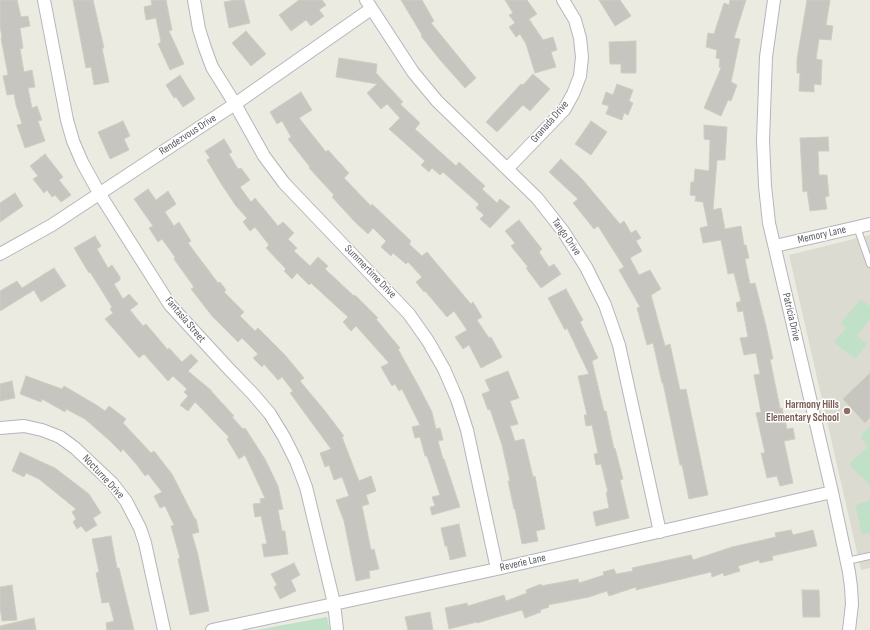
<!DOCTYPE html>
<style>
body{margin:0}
canvas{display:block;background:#ebebe2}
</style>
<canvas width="870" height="630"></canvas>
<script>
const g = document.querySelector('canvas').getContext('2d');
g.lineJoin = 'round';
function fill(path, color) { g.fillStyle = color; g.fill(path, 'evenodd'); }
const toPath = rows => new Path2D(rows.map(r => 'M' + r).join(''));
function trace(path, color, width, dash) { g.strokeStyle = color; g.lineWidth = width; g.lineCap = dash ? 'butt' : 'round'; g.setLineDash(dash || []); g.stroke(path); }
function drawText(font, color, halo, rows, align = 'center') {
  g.font = font + ' "Sofia Sans Condensed",sans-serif'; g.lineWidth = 3; g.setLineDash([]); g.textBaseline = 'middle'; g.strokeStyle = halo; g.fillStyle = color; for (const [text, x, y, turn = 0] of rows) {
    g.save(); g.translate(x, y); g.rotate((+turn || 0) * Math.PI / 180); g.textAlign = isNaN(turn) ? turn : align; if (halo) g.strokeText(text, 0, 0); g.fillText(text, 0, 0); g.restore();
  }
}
const education = toPath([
 [870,235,870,568,861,570,789,255]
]);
const green = toPath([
 [861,299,870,307,870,319,857,336,867,344,855,359,834,342,846,328,841,323],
 [870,427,870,485,863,477,860,476,850,465,852,461,867,448,867,445,861,438,863,433],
 [870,501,870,533,864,534,861,532,856,507,858,504],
 [327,617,330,630,256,630]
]);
const building = toPath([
 [0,0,17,0,21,17,28,16,30,26,20,28,23,48,20,49,24,72,32,70,35,87,28,88,32,108,37,106,42,120,38,121,45,141,25,148,17,125,22,124,16,105,14,94,7,95,3,76,8,75,1,38,2,38,0,25,0,0],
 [73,0,93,0,104,48,102,48,109,82,94,85,91,67,86,68,73,0],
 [151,0,166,0,172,30,169,31,184,64,170,70,158,44,161,42,156,18,146,20,144,7,152,5,151,0],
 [235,0,244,0,250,23,229,28,224,2,235,0],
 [299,0,322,0,326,5,319,10,324,16,311,26,306,20,291,31,279,15,299,0],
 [401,0,422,0,434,21,431,23,476,78,465,88,441,61,421,36,422,35,401,0],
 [505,0,527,0,537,14,529,19,543,40,553,37,557,50,551,52,556,67,535,73,526,44,520,34,516,37,509,27,515,23,509,15,513,13,505,0],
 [599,0,620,0,631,16,615,26,599,0],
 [730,0,746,0,734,38,740,39,731,82,737,85,731,101,728,100,721,116,704,108,721,68,719,67,720,59,716,58,717,50,706,47,708,33,714,34,724,3,729,5,730,0],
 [807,0,830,0,826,25,833,26,831,40,819,39,816,59,822,60,821,85,814,84,814,92,799,91,800,73,797,73,797,59,807,0],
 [246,31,266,54,251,66,232,43,246,31],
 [636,41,636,73,621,73,621,64,610,64,609,42,636,41],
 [339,58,377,64,376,73,403,102,400,104,420,123,415,129,456,166,459,162,485,186,482,189,497,203,500,199,510,207,490,228,480,219,484,215,476,208,479,204,443,172,440,175,432,168,429,172,421,165,425,161,389,129,400,118,387,104,381,109,367,93,377,84,336,77,339,58],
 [533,74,550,89,530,111,523,105,497,132,486,122,521,84,523,85,533,74],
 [180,75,195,99,183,107,176,97,174,98,166,85,180,75],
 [617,84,633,90,629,101,633,103,628,115,624,113,622,120,606,114,609,106,602,104,606,92,613,95,617,84],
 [301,92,312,110,299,118,326,152,328,150,349,173,344,178,371,206,372,204,411,241,409,244,422,256,427,252,471,304,473,302,482,317,477,320,489,338,491,337,502,357,481,368,469,345,463,349,455,337,467,330,454,311,447,317,425,291,424,292,416,282,422,277,408,262,406,264,393,253,391,256,381,247,386,241,373,228,368,234,355,222,332,197,334,195,309,168,310,167,288,139,291,137,282,121,277,124,270,112,301,92],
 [123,121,130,136,124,139,129,150,110,159,98,132,123,121],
 [591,121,607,132,591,155,575,144,591,121],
 [704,125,727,127,725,160,717,160,713,210,721,208,725,229,741,226,744,245,746,245,749,258,745,259,750,284,755,283,766,326,773,359,770,359,780,408,782,408,787,429,793,428,795,439,784,441,793,483,780,486,777,476,767,478,761,453,765,453,756,413,761,412,754,375,760,374,756,353,744,355,740,338,748,337,743,311,738,312,736,303,741,301,734,273,728,274,721,240,703,243,700,228,708,226,703,202,695,201,696,196,690,195,691,182,694,182,695,169,709,171,710,140,704,139,704,125],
 [828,137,829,151,818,151,819,175,827,175,829,196,825,197,827,209,810,211,807,191,803,192,800,138,828,137],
 [224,139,232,152,229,154,238,169,241,168,250,180,240,187,251,202,255,198,278,226,283,222,294,233,288,239,297,248,294,251,310,266,318,257,328,266,325,269,354,296,355,295,378,318,376,319,400,348,398,349,418,385,432,412,436,429,440,428,443,440,438,441,443,459,444,459,460,507,432,515,430,507,435,506,432,497,440,495,427,456,425,456,420,437,415,438,412,427,420,425,402,389,399,391,395,384,392,386,381,367,389,363,356,326,351,331,343,322,348,317,311,283,309,285,297,273,292,279,284,271,286,269,266,248,269,245,255,227,250,231,243,222,247,218,236,206,220,182,207,160,210,158,205,151,224,139],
 [45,154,63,177,59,180,71,195,61,202,55,195,52,197,47,190,44,193,33,179,38,176,30,166,45,154],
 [561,159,582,179,620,224,624,221,631,233,636,230,641,238,636,241,642,251,630,258,639,275,650,270,661,289,651,295,665,346,670,344,680,390,686,389,708,495,689,499,682,465,680,465,663,383,662,383,653,343,647,345,637,308,640,307,619,270,624,267,598,226,594,229,573,203,578,199,549,172,561,159],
 [148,189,156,200,168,191,176,204,165,212,174,226,179,222,191,241,188,243,218,283,220,282,226,290,224,292,244,312,240,316,255,331,258,328,285,355,304,378,300,381,325,411,344,436,342,437,359,481,371,476,376,491,366,495,369,504,362,506,371,550,374,549,379,569,369,571,370,578,356,581,344,521,336,500,349,496,342,477,334,480,329,465,325,467,320,453,331,449,290,393,293,391,282,377,278,380,264,364,262,367,253,358,258,354,242,338,238,342,212,316,191,289,194,287,174,259,175,257,162,239,158,242,149,228,153,226,134,199,148,189],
 [15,193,23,206,0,222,0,203,15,193],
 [519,220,542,249,539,252,549,267,554,264,561,274,541,288,526,268,528,267,511,246,515,243,505,231,519,220],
 [95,236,101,246,97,249,108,268,112,265,120,277,120,280,114,284,123,299,129,294,138,304,130,310,143,326,146,324,168,350,169,348,182,362,191,354,198,361,188,371,212,391,211,391,234,416,232,417,243,429,245,428,265,459,278,486,283,509,278,510,282,531,285,531,288,554,264,557,262,544,267,544,261,516,255,517,253,504,261,503,260,499,265,498,245,455,239,459,227,439,229,437,195,402,188,411,180,405,188,396,184,392,187,389,173,376,168,381,144,354,139,358,105,319,113,313,110,309,112,307,90,272,89,273,74,248,95,236],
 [54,268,66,286,41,302,34,290,0,311,0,291,17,281,22,288,54,268],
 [566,289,583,320,580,322,598,358,592,361,604,411,606,411,614,449,615,448,623,479,620,480,629,518,596,526,593,512,609,508,606,492,608,492,601,464,596,465,594,454,598,453,592,425,586,426,584,415,587,415,578,376,589,374,567,328,565,330,548,298,566,289],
 [508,371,519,398,510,401,518,424,510,426,515,441,524,439,533,477,535,476,545,529,536,531,538,541,522,544,515,509,514,509,508,481,510,481,502,445,490,409,488,410,482,394,490,391,485,380,508,371],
 [870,373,870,418,865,423,843,399,870,373],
 [26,376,62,389,64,386,98,406,105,411,109,406,126,419,123,423,151,453,154,451,172,474,195,519,196,519,199,532,192,534,198,555,209,611,190,615,178,559,180,558,171,526,174,525,165,506,160,508,154,496,162,492,148,474,145,476,137,465,123,449,121,452,109,440,85,419,66,409,65,412,42,399,41,402,20,394,26,376],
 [12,381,15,398,0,401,0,384,12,381],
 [20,452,55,468,89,494,101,513,93,518,97,525,86,532,81,526,77,529,73,522,76,519,72,512,76,509,39,479,26,473,24,477,12,471,20,452],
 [459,524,466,556,450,560,447,546,445,546,441,528,459,524],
 [791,530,793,535,813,530,817,546,772,556,773,560,760,563,759,560,738,566,740,571,724,576,723,573,712,577,711,572,636,590,636,587,609,596,607,591,589,597,548,605,549,607,540,610,541,612,525,618,522,610,477,623,477,622,449,629,445,608,467,603,468,606,504,595,506,601,527,593,526,590,541,584,541,586,578,579,579,583,604,575,603,572,614,569,616,574,633,571,632,568,691,555,693,560,732,547,776,537,775,533,791,530],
 [111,536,117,568,119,568,134,630,107,630,106,623,114,621,109,602,102,603,96,573,99,572,92,539,111,536],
 [294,563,300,575,291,580,296,591,280,599,274,587,277,585,271,574,294,563],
 [12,585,17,620,2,621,0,607,0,587,12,585],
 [802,590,819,590,820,617,803,617,802,590],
 [430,612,433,630,408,630,405,617,430,612],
 [34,618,36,630,0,630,0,626,34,618]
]);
const service = toPath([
 [857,227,870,264],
 [847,561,870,556]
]);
const minor = toPath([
 [44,0,67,120,73,141,82,162,99,193,170,305,228,368,253,394,270,414,284,437,296,461,306,487,334,603,337,630],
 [194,0,199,29,205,48,212,67,235,104,264,156,284,183,409,314,428,341,444,369,457,399,467,430,497,569],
 [366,0,413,72,437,101,537,198,563,231,586,267,605,305,619,345,660,532],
 [774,0,766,57,763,140,765,186,769,223,832,492,849,572,851,587,852,604,849,630],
 [507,169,564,110,573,94,580,76,582,57,580,38,575,20,563,0],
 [775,246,870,224],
 [0,254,52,225,235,104,371,9],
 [0,428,24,426,42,430,60,437,75,448,112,483,126,501,140,528,145,543,164,630],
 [212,630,497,569,832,492]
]);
const markers = [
 [847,411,4,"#8d6e63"]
];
const streetNames = [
 ["Granada Drive",550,122,-49],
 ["Rendezvous Drive",188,135,-33],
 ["Memory Lane",822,235,-13],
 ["Tango Drive",566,237,55],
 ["Summertime Drive",370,272,46],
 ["Patricia Drive",791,317,77],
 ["Fantasia Street",185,320,50],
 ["Nocturne Drive",103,477,47],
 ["Reverie Lane",523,563,-13]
];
const educationNames = [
 ["Harmony Hills",839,405],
 ["Elementary School",839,418]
];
fill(education, '#dbdbd1');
fill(green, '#c1e0c8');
fill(building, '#c7c5bf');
trace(building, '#cfcec1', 1);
trace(service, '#b5b6bb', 8);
trace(minor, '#b5b6bb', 14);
trace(service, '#fff', 6);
trace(minor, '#fff', 12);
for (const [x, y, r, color] of markers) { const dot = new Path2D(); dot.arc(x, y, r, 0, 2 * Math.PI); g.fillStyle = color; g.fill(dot); trace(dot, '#fff', 1.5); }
drawText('11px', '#5a5c61', '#fff', streetNames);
drawText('bold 11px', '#785e54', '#fff', educationNames, 'right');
</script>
